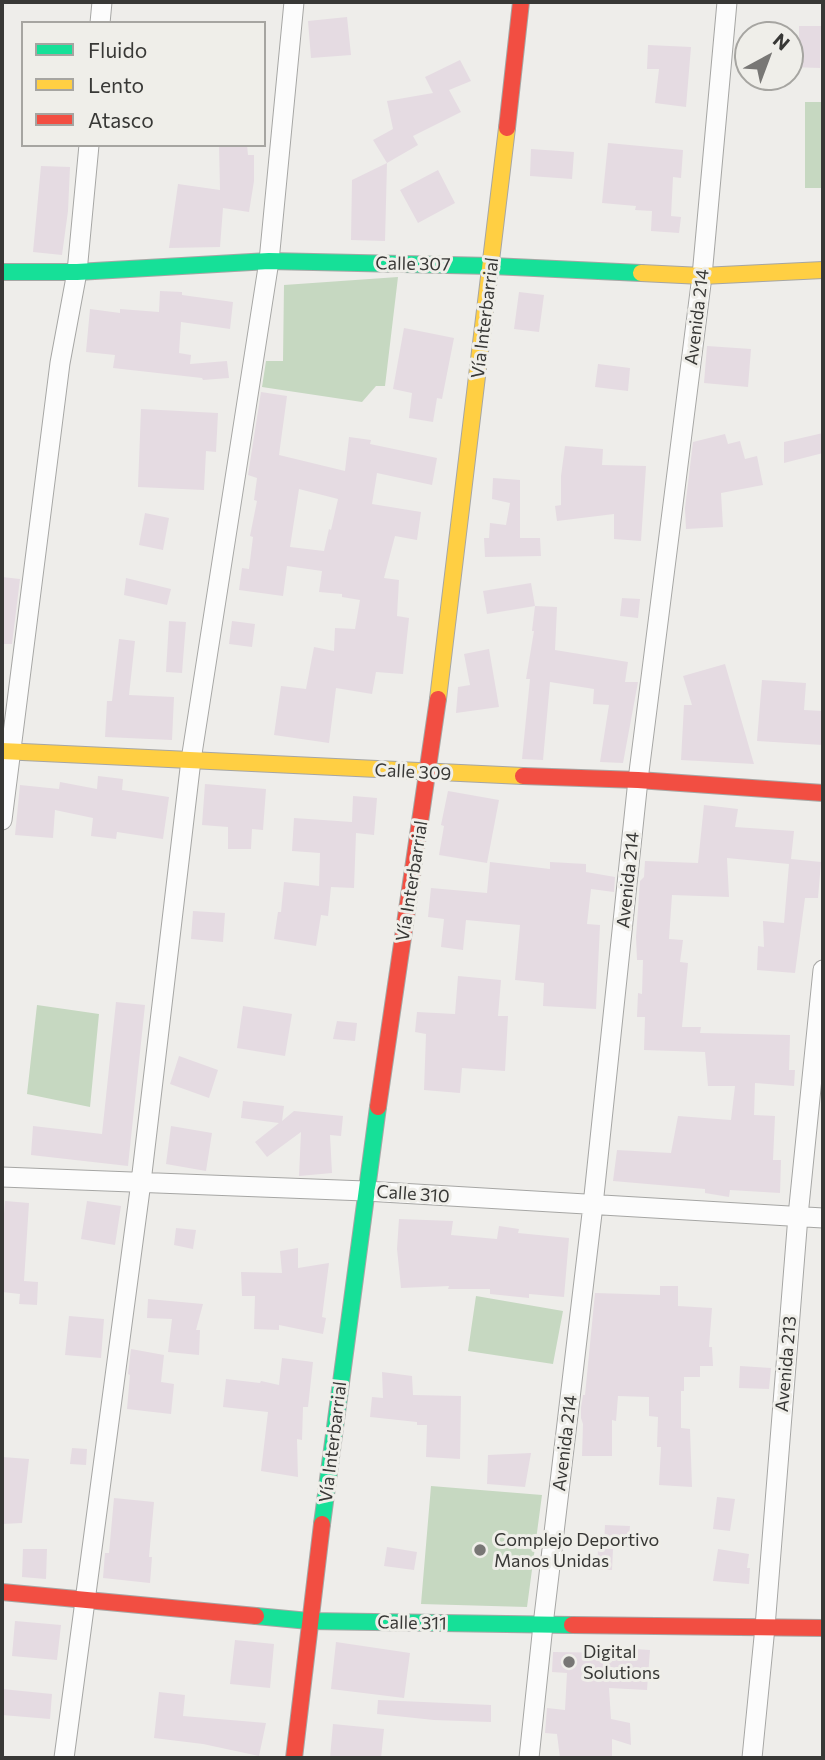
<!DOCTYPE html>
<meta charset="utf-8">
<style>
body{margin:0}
#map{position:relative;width:825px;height:1760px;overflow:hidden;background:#eeedea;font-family:Commissioner,sans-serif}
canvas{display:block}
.frame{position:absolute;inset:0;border:4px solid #383836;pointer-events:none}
.legend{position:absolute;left:21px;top:21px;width:245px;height:126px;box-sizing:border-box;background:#efeee9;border:2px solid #a6a5a1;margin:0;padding:9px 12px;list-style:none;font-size:21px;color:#383836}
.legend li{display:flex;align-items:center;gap:14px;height:35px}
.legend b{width:35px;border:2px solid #a6a5a1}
.north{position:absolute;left:734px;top:21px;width:70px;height:70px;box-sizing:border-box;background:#efeee9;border:2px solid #a6a5a1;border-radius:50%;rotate:41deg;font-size:19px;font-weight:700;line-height:28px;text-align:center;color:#383836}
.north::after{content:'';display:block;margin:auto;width:24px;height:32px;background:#787775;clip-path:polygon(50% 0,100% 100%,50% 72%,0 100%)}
</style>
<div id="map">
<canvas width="825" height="1760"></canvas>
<div class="frame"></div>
<ul class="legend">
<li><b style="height:9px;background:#16e098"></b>Fluido</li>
<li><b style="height:9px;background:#ffcf43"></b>Lento</li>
<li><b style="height:9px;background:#f24e42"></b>Atasco</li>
</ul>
<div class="north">N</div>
</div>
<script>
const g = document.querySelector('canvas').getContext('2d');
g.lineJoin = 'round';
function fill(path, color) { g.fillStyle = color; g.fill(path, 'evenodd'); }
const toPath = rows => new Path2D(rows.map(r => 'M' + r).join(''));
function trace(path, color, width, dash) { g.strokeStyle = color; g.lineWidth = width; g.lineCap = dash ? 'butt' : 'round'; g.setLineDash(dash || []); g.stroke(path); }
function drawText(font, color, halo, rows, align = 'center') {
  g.font = font + ' Commissioner,sans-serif'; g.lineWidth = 6; g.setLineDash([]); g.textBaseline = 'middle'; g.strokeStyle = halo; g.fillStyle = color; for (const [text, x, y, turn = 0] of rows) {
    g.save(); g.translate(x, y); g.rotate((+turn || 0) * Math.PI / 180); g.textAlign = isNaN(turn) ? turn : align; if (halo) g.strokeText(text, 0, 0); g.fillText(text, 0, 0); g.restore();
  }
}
const green = toPath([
 [805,102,823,102,823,188,805,188],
 [398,277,385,386,376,386,362,402,262,387,266,361,283,361,284,285],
 [37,1005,99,1014,90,1107,27,1094],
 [476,1296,563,1311,553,1364,468,1351],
 [431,1486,542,1495,527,1607,421,1604]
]);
const building = toPath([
 [347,17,351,55,311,58,308,21],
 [799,26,821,26,820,68,790,67,790,47,799,47],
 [648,45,691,47,686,107,655,103,659,69,647,69],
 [460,60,471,81,449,90,461,112,413,136,418,145,387,163,373,140,393,129,387,101,433,93,425,77],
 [608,143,683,150,681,178,673,177,671,216,681,217,679,233,651,231,652,211,635,210,636,206,602,203],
 [219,145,247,145,248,155,254,155,254,181,249,212,223,208,220,247,169,248,178,184,220,190],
 [531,149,574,152,572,179,530,176],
 [387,163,385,241,351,240,352,180],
 [41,166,70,167,68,211,62,255,33,252],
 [438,170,455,203,418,223,400,190],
 [160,291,182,292,182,295,233,302,230,329,181,322,179,353,191,355,190,364,227,361,229,378,203,380,202,378,113,368,115,355,86,352,90,309,120,313,120,309,159,312],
 [519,292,544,295,539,332,514,329],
 [404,328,454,338,442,399,437,398,433,422,409,418,412,393,393,389],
 [707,346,751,349,748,387,704,383],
 [598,364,630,368,628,391,595,387],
 [261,392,287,396,279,455,345,471,349,437,371,440,370,444,437,458,432,485,377,473,372,504,421,512,417,540,395,536,384,578,399,580,397,616,409,618,403,674,376,672,372,694,336,688,329,743,274,735,281,686,306,689,314,647,334,651,335,628,355,629,360,600,342,597,342,594,319,592,322,571,287,566,283,596,239,590,242,568,249,569,253,537,250,536,257,501,254,500,257,478,248,475],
 [299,489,338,499,331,530,329,529,324,551,290,547],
 [141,409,218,413,216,452,206,451,204,490,138,487],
 [823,433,823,453,784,463,784,442],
 [725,434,728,444,740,441,745,459,757,456,763,485,721,493,723,527,686,529,685,508,693,442],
 [565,446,603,449,602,465,646,466,641,541,614,539,614,514,557,521,555,506,561,505,561,476],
 [493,478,520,480,520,538,540,538,541,556,485,557,484,538,489,538,490,523,506,525,510,503,492,499],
 [145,513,169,518,163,550,139,545],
 [2,577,20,579,12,644,2,644],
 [126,578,171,589,167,605,124,595],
 [531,583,535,606,487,614,483,591],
 [622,598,640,599,638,618,620,616],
 [535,606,557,607,555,650,628,662,625,682,638,682,623,763,600,762,609,705,593,704,594,689,550,682,543,760,522,759,530,679,526,679,534,631,532,631],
 [169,621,186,622,182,673,166,672],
 [232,621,255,624,252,647,229,644],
 [119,639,135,641,129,695,174,697,172,740,105,737,107,701,112,701],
 [489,649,499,707,456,713,458,687,470,685,464,654],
 [725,664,754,764,681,760,684,705,692,705,683,676],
 [762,680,806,683,804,710,823,711,823,745,757,741],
 [98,776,123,779,122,790,169,797,163,839,117,832,116,839,91,836,93,818,55,810,53,838,15,835,20,785,59,789,60,782,97,789],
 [205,784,266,789,263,830,252,829,251,849,228,849,228,827,202,825],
 [448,791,499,800,487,863,439,855,444,826,441,825],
 [353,796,377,798,374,835,356,833,354,888,331,887,328,916,321,915,316,946,274,939,278,912,281,912,284,882,319,886,320,853,292,851,294,818,352,822],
 [704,805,738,809,735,827,794,831,791,859,821,862,818,898,805,898,795,973,757,970,758,946,764,947,763,921,784,923,789,864,727,858,729,897,672,895,669,939,683,940,680,962,688,963,682,1027,701,1027,700,1033,790,1035,789,1070,795,1070,794,1086,755,1083,754,1115,775,1116,773,1160,781,1160,780,1193,730,1190,729,1197,705,1193,705,1189,613,1181,617,1150,671,1153,678,1116,731,1120,735,1086,708,1086,705,1052,644,1050,645,1017,637,1017,638,993,642,994,643,960,637,960,636,937,640,881,644,877,645,861,698,863],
 [490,862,550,869,550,862,586,864,586,872,615,877,614,892,591,889,587,924,600,925,596,1009,543,1006,544,983,515,980,520,925,466,920,463,950,441,947,444,919,428,917,431,888,487,893],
 [193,911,225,913,223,942,191,939],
 [458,976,501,980,498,1016,508,1016,505,1071,462,1068,460,1093,424,1090,426,1034,415,1032,417,1012,455,1014],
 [116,1002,145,1005,128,1166,31,1155,33,1126,102,1134],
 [243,1006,292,1014,285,1056,237,1048],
 [337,1021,357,1023,355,1041,333,1039],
 [179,1056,218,1070,209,1098,170,1084],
 [243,1101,284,1106,282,1121,294,1111,343,1116,341,1136,330,1135,332,1173,299,1176,301,1132,267,1157,255,1142,279,1123,241,1118],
 [171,1126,212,1133,206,1171,166,1164],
 [5,1201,29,1203,24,1281,38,1282,37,1305,19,1304,20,1294,2,1292,2,1239],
 [87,1201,121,1206,115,1245,81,1239],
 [399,1219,453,1221,451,1235,497,1239,499,1226,519,1229,518,1233,569,1238,564,1297,529,1294,529,1298,490,1294,490,1289,448,1289,449,1286,401,1288,397,1249],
 [176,1228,196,1230,193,1249,174,1245],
 [298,1248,298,1268,329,1263,322,1317,326,1318,323,1334,279,1325,279,1330,254,1329,255,1296,242,1296,241,1272,282,1273,280,1251],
 [660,1286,678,1286,678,1306,712,1308,709,1347,712,1347,713,1366,700,1366,700,1377,684,1377,684,1391,681,1391,681,1428,690,1429,692,1487,659,1485,661,1447,657,1447,658,1417,649,1416,649,1397,618,1396,616,1421,612,1420,612,1456,582,1456,583,1424,581,1418,581,1407,583,1395,585,1395,595,1293,660,1295],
 [148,1299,203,1304,196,1330,200,1330,199,1355,168,1352,172,1319,147,1318],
 [69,1316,104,1319,101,1358,65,1355],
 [131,1349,164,1355,161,1382,174,1384,171,1414,127,1409,130,1375,128,1374],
 [282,1358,313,1362,308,1407,303,1407,302,1440,297,1439,298,1477,261,1471,268,1412,223,1407,226,1379,260,1383,261,1381,279,1385],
 [740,1366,771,1368,769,1389,739,1388],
 [382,1372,412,1376,413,1395,461,1396,460,1459,426,1457,427,1425,417,1425,417,1422,370,1417,372,1397,383,1398],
 [72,1448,87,1449,86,1465,70,1464],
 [531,1453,525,1487,487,1484,488,1455],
 [2,1457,29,1459,22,1523,2,1524],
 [717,1497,735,1499,730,1531,713,1529],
 [114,1498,154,1502,149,1557,152,1557,150,1583,103,1578,105,1553,109,1553],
 [605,1525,630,1526,628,1547,604,1545],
 [387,1547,417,1552,414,1570,384,1566],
 [23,1549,47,1549,46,1579,22,1577],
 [598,1549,613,1549,612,1570,597,1570],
 [718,1549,749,1554,747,1568,750,1568,749,1584,713,1581],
 [15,1621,61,1625,57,1660,12,1656],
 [235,1640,274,1644,270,1688,230,1684],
 [336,1642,410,1653,404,1698,331,1689],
 [619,1648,650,1650,647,1690,609,1688,611,1719,630,1723,631,1745,612,1739,612,1758,560,1758,557,1734,545,1733,547,1708,565,1710,567,1673,552,1672,553,1652,618,1653],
 [2,1689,52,1694,50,1719,2,1715],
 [159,1692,185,1695,183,1716,266,1723,259,1756,203,1744,154,1738],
 [378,1700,491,1705,491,1722,434,1720,377,1714],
 [333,1724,384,1729,381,1758,330,1758]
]);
const street = toPath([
 [100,23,102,2],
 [2,820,60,363,77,272,89,145],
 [2,1177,365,1191,823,1218],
 [64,1758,141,1182,191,760,269,261,294,2],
 [529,1758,543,1625,593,1205,638,780,702,276,727,2],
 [752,1758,765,1627,798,1216,823,970]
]);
const fast = toPath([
 [2,272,77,272,269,261,492,266,641,273],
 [322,1524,378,1107],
 [256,1616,309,1621,572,1625]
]);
const slow = toPath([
 [641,273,702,276,823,270],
 [438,699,507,128],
 [2,751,523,776]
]);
const jam = toPath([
 [507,128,521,2],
 [523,776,638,780,823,793],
 [378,1107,438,699],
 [2,1592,256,1616],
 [572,1625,823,1628],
 [294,1758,322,1524]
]);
const markers = [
 [480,1550,7,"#787775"],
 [569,1662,7,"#787775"]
];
const streetNames = [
 ["Calle 307",413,264,1],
 ["Avenida 214",697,317,-83],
 ["Vía Interbarrial",485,318,-83],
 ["Calle 309",413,772,3],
 ["Avenida 214",628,880,-84],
 ["Vía Interbarrial",412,881,-81],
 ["Calle 310",413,1194,4],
 ["Avenida 213",786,1364,-85],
 ["Vía Interbarrial",333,1442,-83],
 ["Avenida 214",565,1443,-83],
 ["Calle 311",412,1623,1]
];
const poiNames = [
 ["Complejo Deportivo",494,1540],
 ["Manos Unidas",494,1561],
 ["Digital",583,1652],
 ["Solutions",583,1673]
];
fill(green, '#c6d8c1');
fill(building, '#e5dbe2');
trace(street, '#a6a6a4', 21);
trace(fast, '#a6a6a4', 18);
trace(slow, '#a6a6a4', 18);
trace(jam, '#a6a6a4', 18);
trace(street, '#fcfcfc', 19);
trace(fast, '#16e098', 16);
trace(slow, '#ffcf43', 16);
trace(jam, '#f24e42', 16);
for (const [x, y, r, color] of markers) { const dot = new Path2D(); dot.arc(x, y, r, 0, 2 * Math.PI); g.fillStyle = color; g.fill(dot); trace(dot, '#efeee9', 2.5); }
drawText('18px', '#383836', '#efeee9', streetNames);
drawText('18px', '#383836', '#efeee9', poiNames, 'left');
</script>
